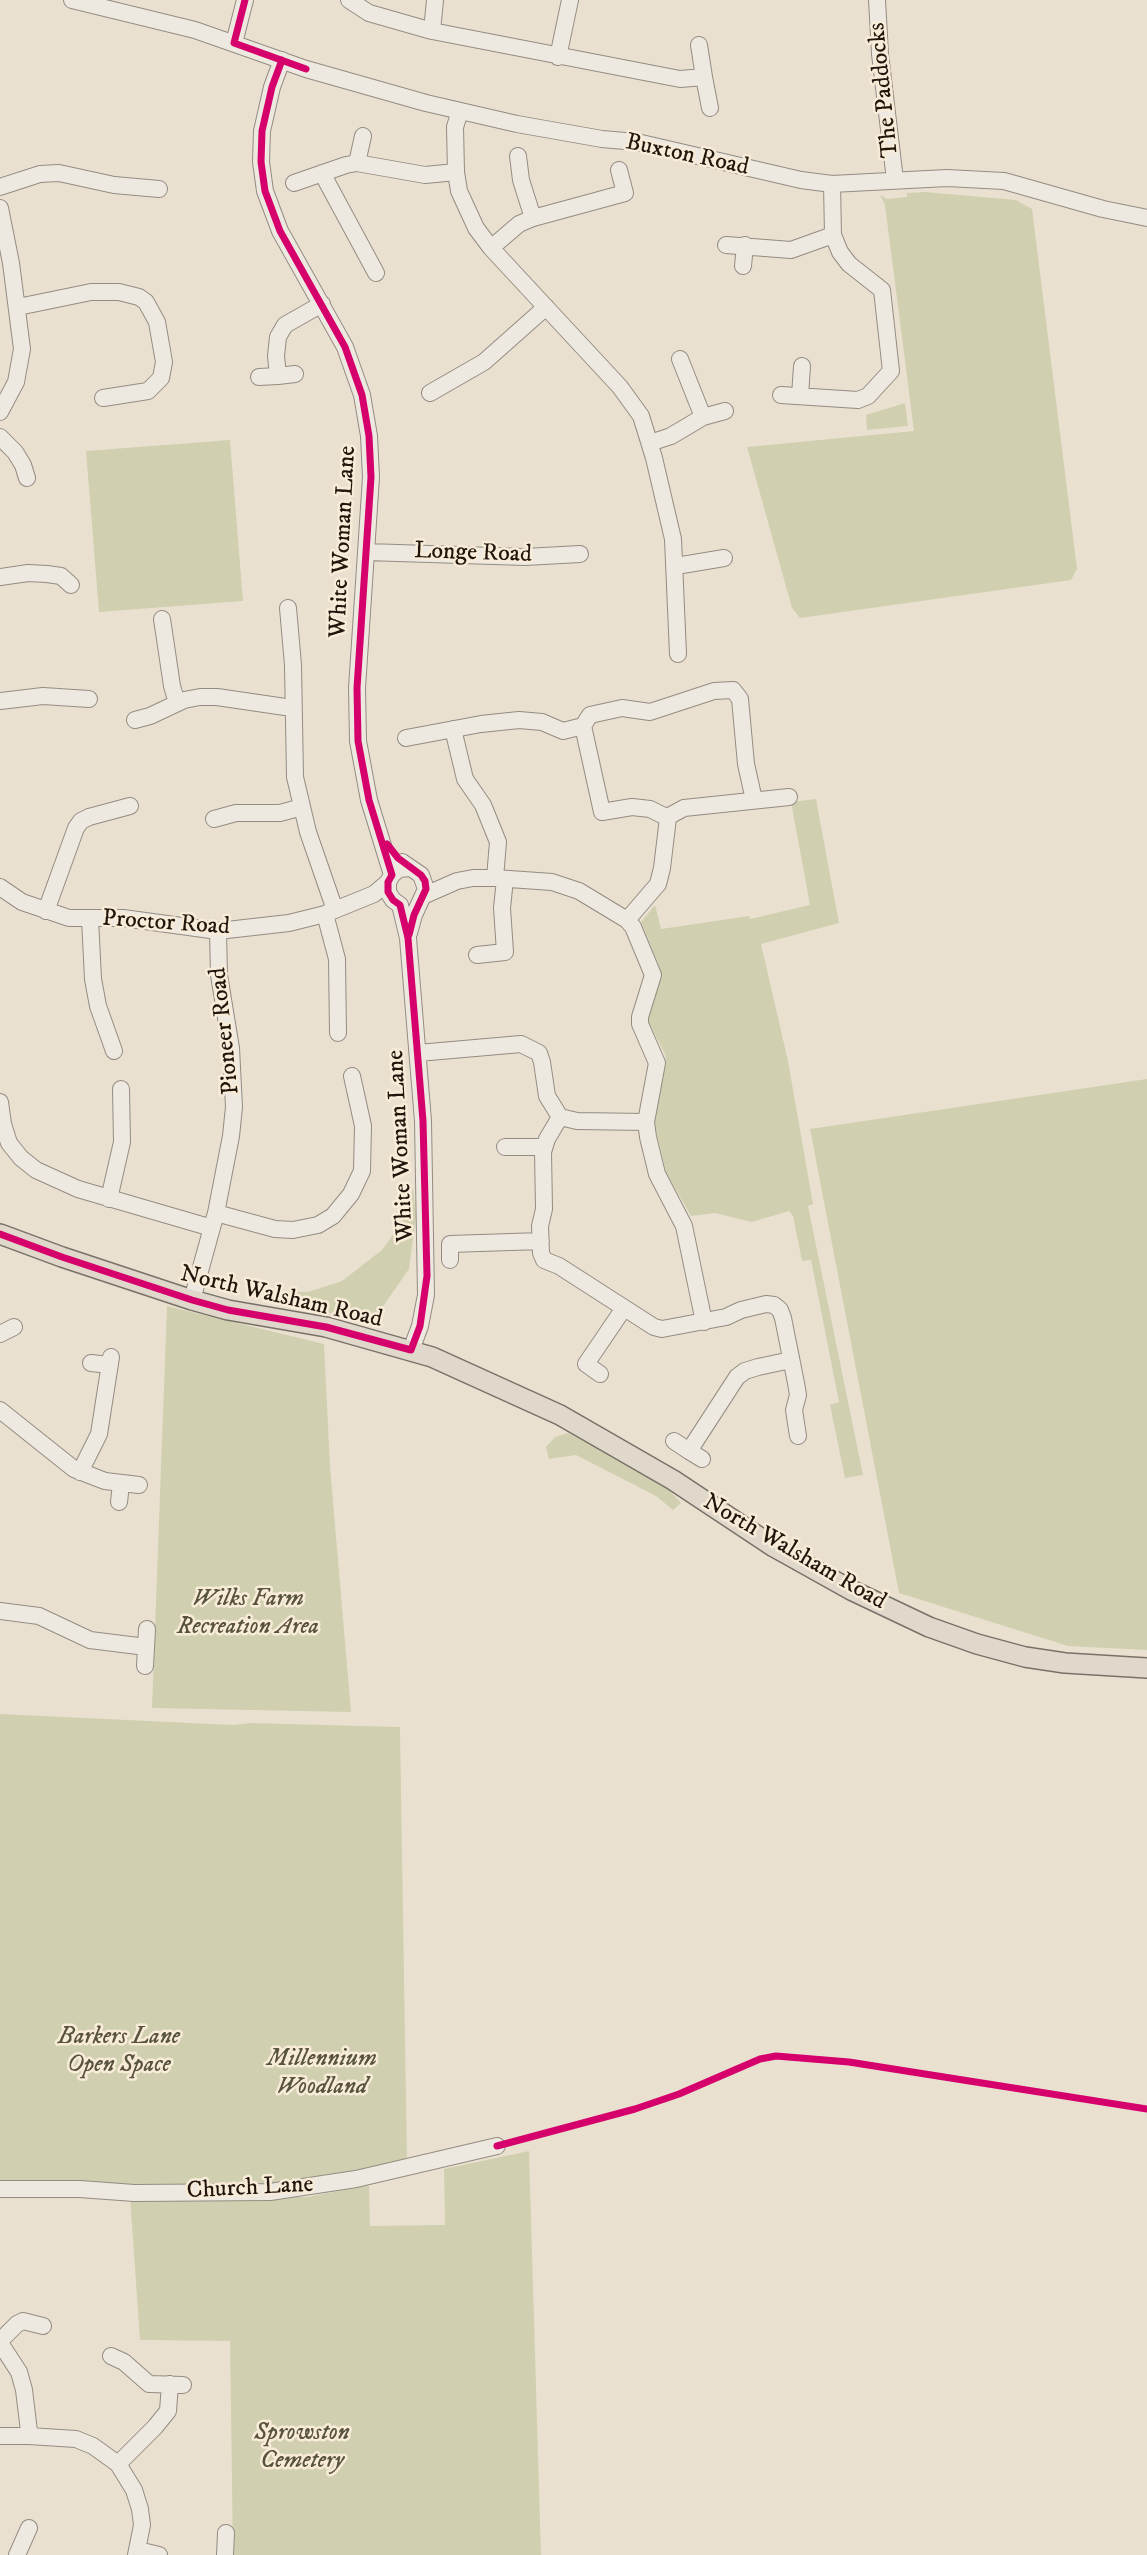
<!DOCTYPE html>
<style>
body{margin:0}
canvas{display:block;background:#eae0d0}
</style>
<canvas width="1147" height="2555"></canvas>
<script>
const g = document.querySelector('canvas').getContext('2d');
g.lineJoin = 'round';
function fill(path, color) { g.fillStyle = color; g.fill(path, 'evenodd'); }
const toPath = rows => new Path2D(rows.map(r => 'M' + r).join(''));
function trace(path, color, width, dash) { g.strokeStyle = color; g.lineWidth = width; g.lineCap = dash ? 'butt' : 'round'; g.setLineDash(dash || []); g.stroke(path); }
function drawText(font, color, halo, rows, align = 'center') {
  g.font = font + ' "IM FELL DW Pica",serif'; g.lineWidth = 5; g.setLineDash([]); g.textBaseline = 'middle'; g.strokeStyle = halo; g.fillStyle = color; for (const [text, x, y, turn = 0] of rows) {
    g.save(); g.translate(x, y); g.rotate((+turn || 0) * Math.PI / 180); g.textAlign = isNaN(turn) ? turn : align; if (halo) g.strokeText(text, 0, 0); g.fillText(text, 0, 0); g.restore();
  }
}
const green = toPath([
 [925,192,1016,200,1032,209,1077,569,1071,580,800,618,792,608,747,447,914,431,885,205,880,195,887,199,907,197,907,193],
 [905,403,908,426,867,430,866,415],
 [230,440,243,601,99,612,86,451],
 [816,799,839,923,761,944,788,1061,813,1204,808,1206,863,1475,845,1478,830,1405,839,1402,811,1260,802,1261,793,1216,789,1211,752,1222,715,1213,691,1216,666,1172,654,1121,666,1061,665,1054,648,1021,660,968,641,922,655,905,661,929,749,916,750,919,810,905,791,802],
 [1147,1079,1147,1650,1068,1646,899,1593,810,1129],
 [413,1188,416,1217,409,1269,370,1325,297,1304,275,1292,308,1292,342,1281,382,1250,404,1219],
 [167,1306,324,1344,330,1466,351,1712,152,1708],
 [568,1433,628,1464,666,1487,681,1503,673,1510,656,1496,576,1455,549,1459,546,1447,555,1437],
 [0,1714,234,1725,251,1723,400,1727,407,2162,318,2180,288,2183,154,2187,0,2180],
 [529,2151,541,2555,233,2555,230,2341,140,2340,130,2197,307,2197,369,2185,370,2226,445,2225,444,2169]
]);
const minor = toPath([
 [72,0,195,30,306,69,426,103,517,124,602,139,637,142,801,180,832,184,947,178,1004,181,1103,209,1147,218],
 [349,0,369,13,432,31,680,79,704,77,699,45],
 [877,0,880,54,895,180],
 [432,31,435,0],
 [234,43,245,0],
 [558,57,570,0],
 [282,60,272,87,262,131,261,162,265,191,280,231,345,347,362,395,369,436,371,477,357,688,358,741,369,800,392,875],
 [704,77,710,108],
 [460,111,455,127,456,172,459,191,476,228,491,248,620,387,641,416,654,458,673,539,678,654],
 [518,156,521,180,533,218],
 [357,163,363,136],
 [322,173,376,273],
 [294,183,346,165,357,163,425,175,456,172],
 [0,187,40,174,59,173,114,185,159,189],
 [0,208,11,263,22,349,16,382,0,412],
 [726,245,791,250,833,235],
 [491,248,519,224,533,218,625,193,619,170],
 [743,266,745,245],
 [18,307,91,292,119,292,139,297,146,302,157,322,164,362,161,378,148,391,103,398],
 [680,359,703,417],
 [295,374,278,376,276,356,278,337,285,325,322,304],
 [259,377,278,376],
 [430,393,484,362,546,307],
 [781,395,858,400,868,396,891,371,882,290,849,264,840,252,833,235,832,184],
 [800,396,802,366],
 [0,437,15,452,23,465,27,478],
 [650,443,671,436,703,417,725,411],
 [366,552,525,557,580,554],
 [676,566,724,558],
 [0,577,28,573,47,574,61,576,71,585],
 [288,608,293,665,295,777,308,832,335,910],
 [162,619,172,686,177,703],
 [0,701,43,696,89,699],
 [135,720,150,716,184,700,200,697,217,697,292,708],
 [453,729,465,779,483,805,498,842,495,878],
 [406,738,481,724,519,720,542,722,563,731,583,726],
 [668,818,650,809,632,807,602,812,583,726,590,715,622,708,650,712,714,691,733,690,740,699,746,764,754,800],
 [214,819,236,813,280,813,302,807],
 [402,862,421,875,426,889,414,915,409,933],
 [410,868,399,869,392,875,388,882,388,892,393,900,400,905,408,938,423,1121,426,1295,420,1326,411,1350],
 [0,887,22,902,69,918,123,918,218,931,289,923,325,914,374,894,388,882],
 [423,896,457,881,473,878,495,878,552,882,579,891,627,920,633,927,653,975,640,1017,640,1024,657,1063,646,1122,648,1137,657,1174,684,1226,704,1322],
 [46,911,76,828,81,821,89,817,130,806],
 [325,914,337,959,338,1033],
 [90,919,93,979,98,1006,114,1051],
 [627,920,658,884,662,868,668,818,671,815,684,808,789,797],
 [477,955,505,952,502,908,505,879],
 [418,1053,521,1044,539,1053,542,1062,547,1096,560,1117,577,1121,646,1122],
 [0,1102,3,1124,9,1143,21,1158,36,1170,78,1189,212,1228],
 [560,1117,547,1139,543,1152,544,1209,540,1226,541,1253,544,1260,559,1266,654,1327,662,1329,726,1317,741,1310,766,1304,774,1305,780,1310,783,1318,796,1383,798,1395,794,1410,798,1436],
 [505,1147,544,1147],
 [109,1199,122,1142,121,1089],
 [216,1213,275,1229,293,1230,318,1225,333,1216,351,1194,362,1171,363,1126,352,1076],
 [450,1260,450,1244,541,1241],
 [192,1300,216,1213,231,1136,234,1107,231,1048,219,975,218,931],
 [0,1334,14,1327],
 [91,1363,110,1365],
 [600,1374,586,1364,624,1308],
 [0,1410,74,1469,105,1481,139,1485],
 [674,1441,689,1451],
 [702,1459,689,1451,737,1377,745,1371,758,1367,791,1360],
 [80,1472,99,1434,111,1357],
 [119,1502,121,1484],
 [0,1611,39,1616,90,1640,146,1647],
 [145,1666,147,1629],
 [0,2189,80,2189,134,2193,270,2192,356,2179,497,2146],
 [0,2341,17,2324,23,2321,43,2326],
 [0,2343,19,2372,24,2390,29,2431,29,2436,0,2436],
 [111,2356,124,2362,149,2384,183,2385],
 [29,2436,76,2439,93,2446,118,2464,134,2490,140,2509,142,2525,136,2555],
 [118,2464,155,2427,168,2411,170,2384],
 [138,2550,159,2555],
 [17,2555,29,2528],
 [225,2555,226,2533]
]);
const major = toPath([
 [0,1234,62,1257,192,1300,228,1310,326,1327,432,1357,560,1415,673,1480,774,1547,851,1590,929,1627,977,1644,1025,1657,1065,1663,1147,1668]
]);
const cycleway = toPath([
 [245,0,234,43,306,69],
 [387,844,398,858,421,875,425,881,426,889,414,915,409,935],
 [0,1234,62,1257,192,1300,228,1310,326,1327,411,1350,420,1326,427,1276,423,1121,408,938,400,905,393,900,388,892,388,882,392,875,369,800,358,741,357,688,371,477,369,436,362,395,345,347,280,231,265,191,261,162,262,131,272,87,282,60],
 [497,2146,635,2109,679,2094,760,2059,776,2056,849,2062,1147,2109]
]);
const streetNames = [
 ["The Paddocks",885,90,-96],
 ["Buxton Road",687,156,12],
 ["White Woman Lane",344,542,-87],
 ["Longe Road",473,554,2],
 ["Proctor Road",166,924,4],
 ["Pioneer Road",226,1031,-96],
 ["White Woman Lane",402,1146,-93],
 ["North Walsham Road",281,1298,13],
 ["North Walsham Road",794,1553,30],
 ["Church Lane",250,2189,-3]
];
const parkNames = [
 ["Wilks Farm",248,1600],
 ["Recreation Area",248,1628],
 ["Barkers Lane",119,2038],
 ["Open Space",119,2066],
 ["Millennium",322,2060],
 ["Woodland",322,2088],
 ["Sprowston",302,2434],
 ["Cemetery",302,2462]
];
fill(green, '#d0d0b0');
trace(minor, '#948c82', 18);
trace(major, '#787168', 22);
trace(minor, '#ede8e0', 16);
trace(major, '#e0d8ca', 19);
trace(cycleway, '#d6006c', 7);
drawText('24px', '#21160c', '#f8ecd9', streetNames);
drawText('italic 24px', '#57533c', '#f8ecd9', parkNames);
</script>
